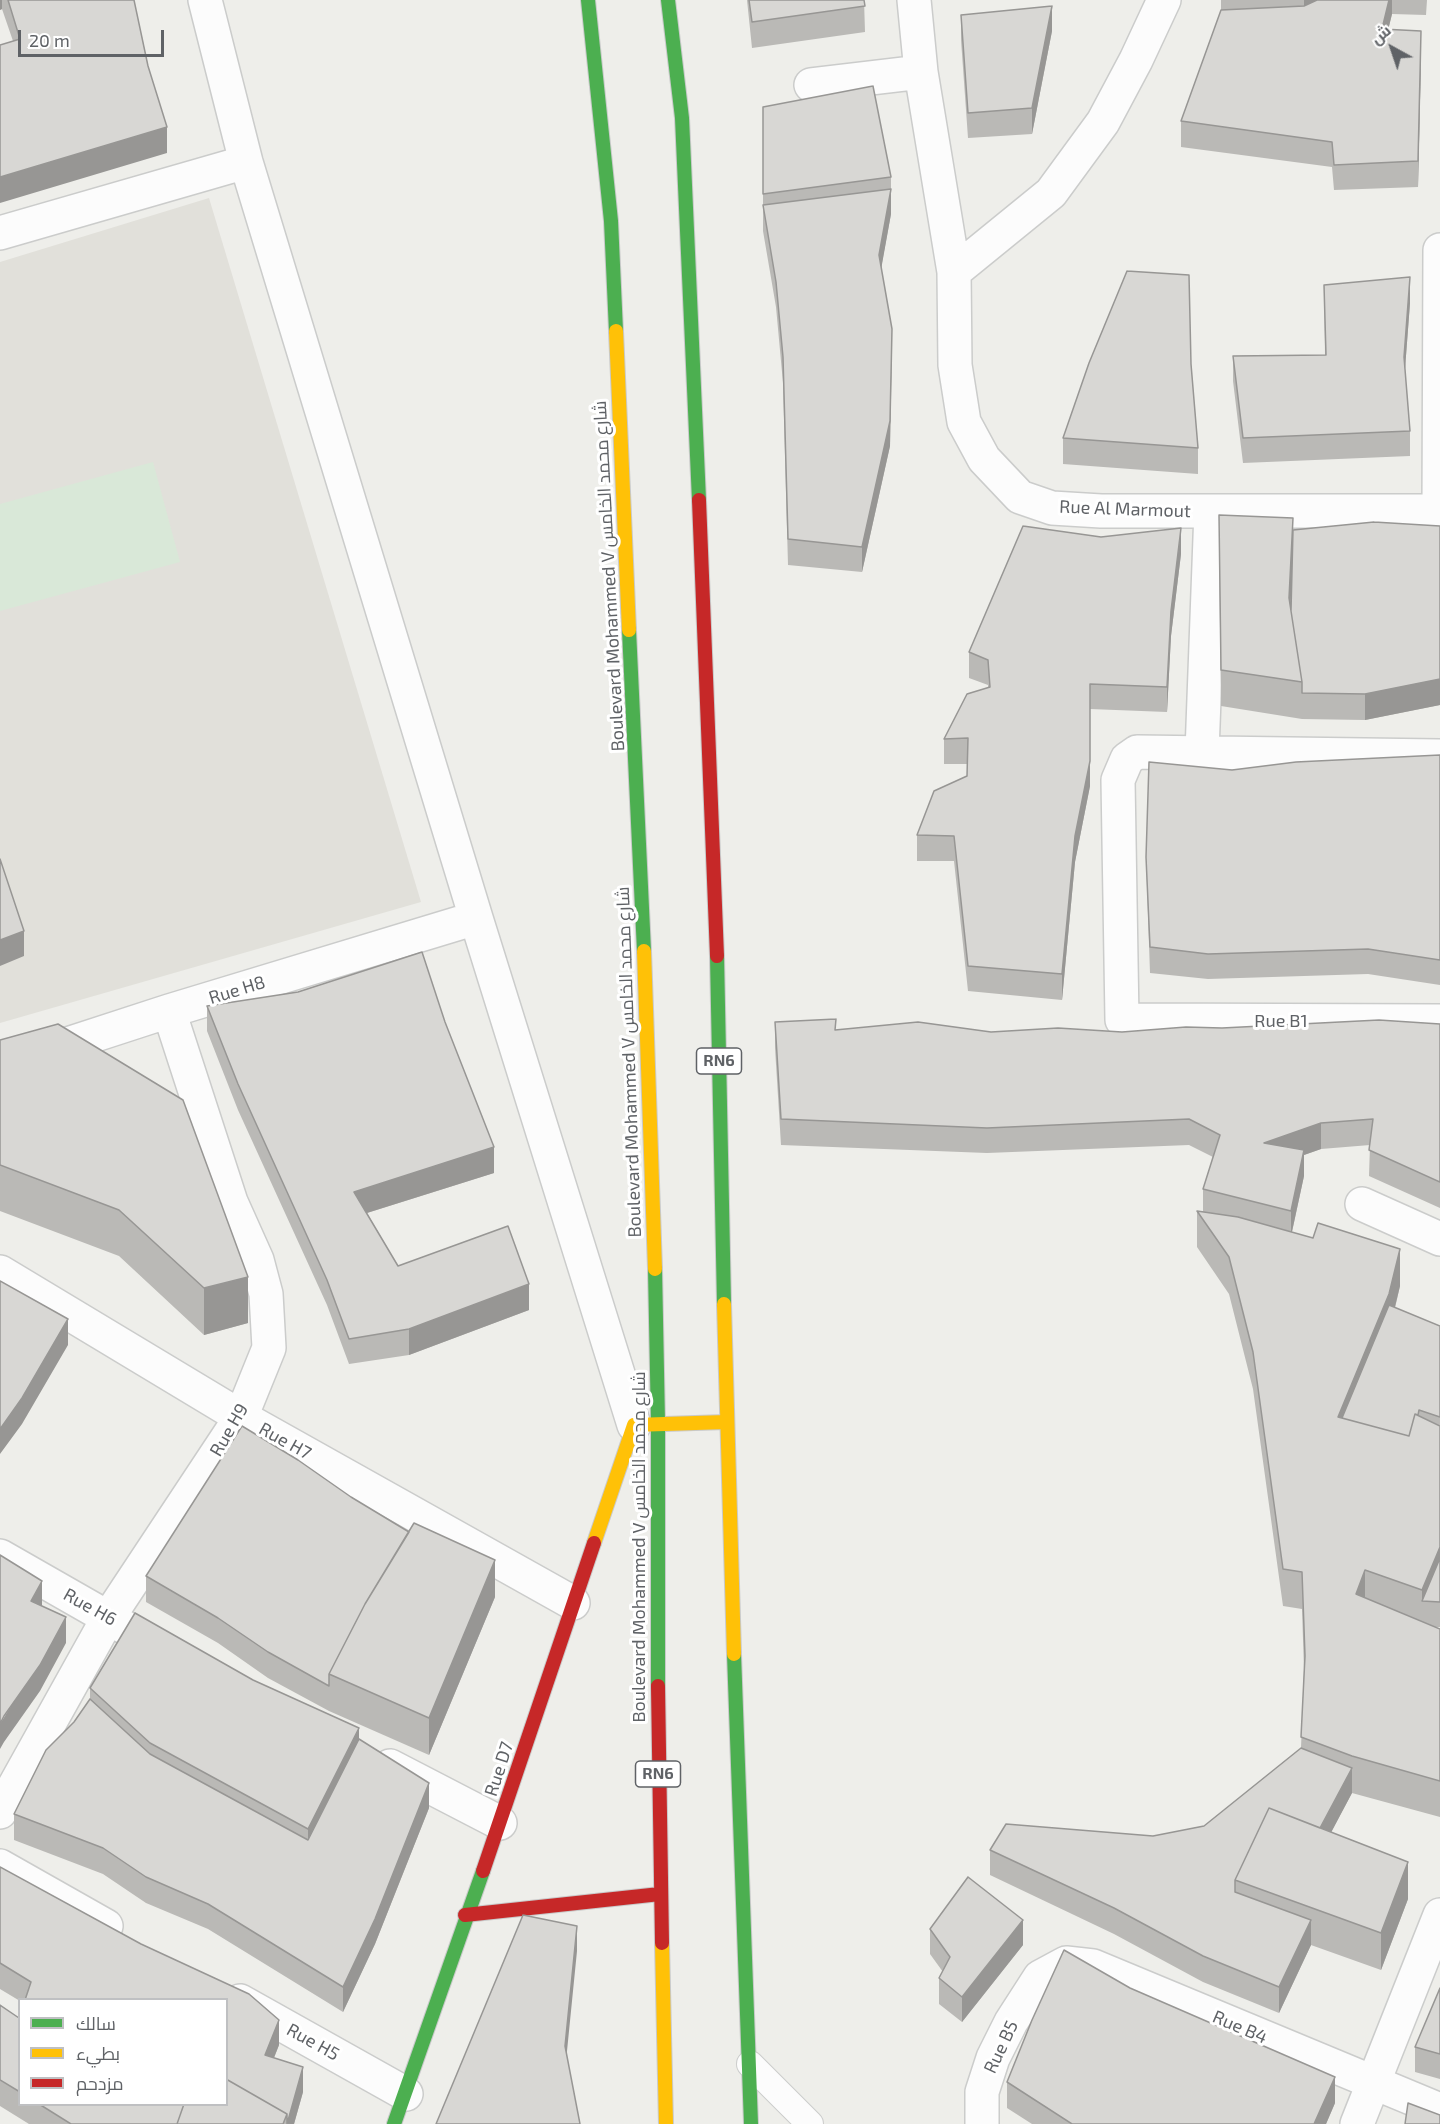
<!DOCTYPE html>
<meta charset="utf-8">
<style>
body{margin:0}
#map{position:relative;width:1440px;height:2124px;overflow:hidden;background:#eeeeea;font-family:"Exo 2",Cairo,sans-serif}
canvas{display:block}
.legend{position:absolute;left:18px;top:1998px;width:210px;height:108px;box-sizing:border-box;background:#fff;border:2px solid #bfc0c2;margin:0;padding:8px 10px;list-style:none;font-size:18px;color:#5f6266}
.legend li{display:flex;align-items:center;gap:12px;height:30px}
.legend b{width:30px;border:2px solid #bfc0c2}
.north{position:absolute;left:1362px;top:18px;width:60px;height:60px;-webkit-text-stroke:4px #fff;paint-order:stroke;rotate:320deg;font-size:16px;font-weight:700;line-height:24px;text-align:center;color:#5f6266}
.north::after{content:'';display:block;margin:auto;width:21px;height:27px;background:#5f6266;clip-path:polygon(50% 0,100% 100%,50% 72%,0 100%)}
.scale{position:absolute;left:18px;top:30px;width:146px;height:27px;box-sizing:border-box;border:3px solid #5f6266;border-top:0;padding-left:8px;font-size:18px;line-height:21px;white-space:nowrap;color:#5f6266;-webkit-text-stroke:4px #fff;paint-order:stroke}
</style>
<div id="map">
<canvas width="1440" height="2124"></canvas>
<ul class="legend">
<li><b style="height:8px;background:#4caf50"></b>سالك</li>
<li><b style="height:8px;background:#ffc107"></b>بطيء</li>
<li><b style="height:8px;background:#c62828"></b>مزدحم</li>
</ul>
<div class="north">ش</div>
<div class="scale">20 m</div>
</div>
<script>
const g = document.querySelector('canvas').getContext('2d');
g.lineJoin = 'round';
function fill(path, color) { g.fillStyle = color; g.fill(path, 'evenodd'); }
const toPath = rows => new Path2D(rows.map(r => 'M' + r).join(''));
function trace(path, color, width, dash) { g.strokeStyle = color; g.lineWidth = width; g.lineCap = dash ? 'butt' : 'round'; g.setLineDash(dash || []); g.stroke(path); }
function drawText(font, color, halo, rows, align = 'center') {
  g.font = font + ' "Exo 2",Cairo,sans-serif'; g.lineWidth = 6; g.setLineDash([]); g.textBaseline = 'middle'; g.strokeStyle = halo; g.fillStyle = color; for (const [text, x, y, turn = 0] of rows) {
    g.save(); g.translate(x, y); g.rotate((+turn || 0) * Math.PI / 180); g.textAlign = isNaN(turn) ? turn : align; if (halo) g.strokeText(text, 0, 0); g.fillText(text, 0, 0); g.restore();
  }
}
const education = toPath([
 [209,198,421,902,0,1023,0,262]
]);
const green = toPath([
 [153,462,180,562,0,611,0,504]
]);
const lane = toPath([
 [750,2064,810,2124]
]);
const street = toPath([
 [205,0,246,162,476,918,634,1425],
 [914,0,921,72,954,272,955,365,964,422,984,459,1020,497,1052,508,1101,511,1440,511],
 [811,85,921,72],
 [0,233,246,162],
 [954,272,1051,193,1103,122,1136,60,1164,0],
 [1439,511,1440,250],
 [1202,752,1211,511],
 [1440,756,1137,752,1127,759,1118,780,1122,1020,1440,1021],
 [0,1066,169,1011,476,918],
 [1362,1204,1440,1239],
 [0,1272,241,1417,573,1603],
 [0,1556,126,1628],
 [390,1766,500,1823],
 [0,1812,108,1618,241,1417,269,1348,266,1294,257,1260,231,1202,169,1011],
 [0,1866,106,1926],
 [240,2001,406,2094],
 [982,2124,982,2092,993,2058,1011,2022,1040,1977,1066,1963,1093,1966,1440,2110],
 [1357,2124,1440,1915]
]);
const fast = toPath([
 [588,0,611,221,616,331],
 [668,0,682,118,699,500],
 [629,630,644,951],
 [717,956,724,1304],
 [655,1269,658,1423,658,1686],
 [734,1654,751,2124],
 [394,2124,483,1871]
]);
const slow = toPath([
 [616,331,629,630],
 [644,951,655,1269],
 [724,1304,734,1654],
 [594,1543,634,1425,726,1422],
 [662,1943,666,2124]
]);
const jam = toPath([
 [699,500,717,956],
 [658,1686,662,1943],
 [483,1871,594,1543],
 [465,1915,660,1894]
]);
const wall = toPath([
 [0,0,134,0,167,153,13,41,2,9,0,10],
 [747,0,864,0,865,32,752,48],
 [1221,0,1427,0,1426,15,1392,14,1388,30,1421,57,1418,187,1334,190,1332,167,1181,147,1181,121,1221,10],
 [961,15,1052,31,1032,134,968,138,961,40],
 [763,107,891,177,891,214,881,268,892,354,890,446,862,572,788,565,783,383,776,307,763,231],
 [1324,285,1410,303,1405,369,1410,431,1410,456,1243,463,1233,381,1233,356,1325,355],
 [1191,364,1198,448,1198,474,1063,464,1063,438],
 [1440,526,1440,705,1365,720,1302,719,1221,706,1219,552,1293,530],
 [1181,554,1171,636,1167,712,1090,709,1090,786,1075,862,1062,1000,968,991,954,861,917,861,917,835,967,776,967,764,944,764,944,739,988,687,988,685,969,678,969,652],
 [1440,755,1440,985,1368,974,1208,979,1150,973,1146,857,1232,770],
 [207,1006,494,1173,367,1213,398,1266,529,1310,409,1355,349,1364,327,1305,238,1110,207,1031],
 [775,1022,836,1030,991,1032,1122,1032,1222,1028,1440,1024,1440,1208,1369,1176,1370,1145,1321,1149,1304,1155,1304,1176,1292,1232,1400,1286,1395,1308,1440,1326,1440,1627,1434,1627,1440,1629,1440,1817,1352,1793,1331,1832,1408,1899,1381,1970,1311,1945,1279,2013,1203,1982,1114,1934,990,1875,990,1850,1153,1836,1204,1826,1301,1748,1304,1670,1302,1609,1283,1606,1253,1389,1229,1294,1197,1247,1197,1211,1203,1212,1203,1189,1213,1157,1189,1145,987,1153,781,1145,775,1048],
 [0,1040,248,1323,204,1335,119,1256,0,1211],
 [351,1497,495,1597,429,1755,329,1711,268,1678,218,1643,146,1602,146,1576],
 [90,1688,359,1739,429,1808,375,1944,343,2012,208,1929,146,1903,103,1874,14,1840,14,1814,90,1699],
 [0,1867,141,1944,249,1994,279,2020,279,2045,274,2058,303,2067,303,2092,294,2124,29,2124,0,2106,0,2005,19,2018,20,2017,20,2104,226,2104,226,2000,20,2000,20,2001,0,1989],
 [930,1929,1023,1945,962,2022,939,2004,939,1978,943,1972,930,1954],
 [1130,1988,1335,2103,1326,2124,1032,2124,1007,2108,1007,2082],
 [1440,1988,1440,2079,1415,2072,1415,2047]
]);
const shadedWall = toPath([
 [0,0,2,0,2,9,0,10],
 [1304,0,1346,0,1304,32],
 [1389,0,1392,0,1392,14,1382,55,1382,29],
 [1052,6,1052,31,1032,134,1032,108],
 [1421,31,1421,57,1418,187,1418,161],
 [167,127,167,153,0,203,0,177],
 [891,189,891,214,879,281,879,255],
 [1410,277,1410,303,1404,382,1404,357],
 [892,329,890,446,862,572,862,547],
 [1293,518,1293,555,1289,635,1289,598],
 [1181,528,1181,554,1171,636,1167,712,1167,687,1171,611],
 [1440,679,1440,705,1365,720,1365,694],
 [1090,761,1090,786,1075,862,1062,1000,1062,974,1075,836],
 [24,931,24,956,0,966,0,940],
 [1321,1123,1321,1149,1304,1155,1304,1176,1291,1236,1291,1211,1264,1143],
 [494,1147,494,1173,354,1217,354,1192],
 [1400,1249,1400,1286,1389,1331,1347,1430,1338,1417],
 [248,1277,248,1323,204,1335,204,1288],
 [529,1284,529,1310,409,1355,409,1329],
 [68,1319,68,1345,22,1424,0,1454,0,1429],
 [1440,1547,1440,1583,1422,1601,1422,1590],
 [495,1560,495,1597,429,1755,429,1718],
 [1365,1570,1365,1607,1356,1594],
 [42,1581,42,1607,31,1601],
 [66,1617,66,1643,40,1691,4,1742,0,1749,0,1724],
 [359,1728,359,1765,308,1866,308,1829],
 [1352,1768,1352,1793,1315,1863,1315,1838],
 [429,1783,429,1808,375,1944,343,2012,343,1987],
 [1408,1862,1408,1899,1381,1970,1381,1933],
 [1023,1920,1023,1945,962,2022,962,1997],
 [1311,1920,1311,1945,1279,2013,1279,1987],
 [577,1926,577,1951,565,2071,565,2046],
 [279,2020,279,2045,265,2080,265,2055],
 [303,2067,303,2092,294,2124,287,2124],
 [1335,2077,1335,2103,1326,2124,1314,2124]
]);
const building = toPath([
 [8,0,134,0,148,66,167,127,0,177,0,45,20,39,8,0],
 [749,0,864,0,865,6,752,22,749,0],
 [1317,0,1389,0,1382,29,1421,31,1418,161,1334,165,1332,142,1181,121,1221,10,1304,6,1317,0],
 [1052,6,1032,108,968,113,961,15,1052,6],
 [873,86,891,177,763,194,763,107,873,86],
 [891,189,879,255,892,329,890,421,862,547,788,539,783,357,776,282,763,205,891,189],
 [1127,271,1189,275,1191,364,1198,448,1063,438,1089,363,1127,271],
 [1410,277,1404,357,1410,431,1243,438,1233,356,1326,355,1324,285,1410,277],
 [1219,515,1293,518,1289,598,1302,682,1221,670,1219,515],
 [1374,522,1440,526,1440,679,1365,694,1302,693,1302,682,1291,611,1293,530,1374,522],
 [1023,526,1101,537,1181,528,1171,611,1167,687,1090,684,1090,761,1075,836,1062,974,968,966,954,836,917,835,934,791,967,776,968,738,944,739,967,694,990,687,988,660,969,652,1023,526],
 [1440,755,1440,960,1368,949,1208,954,1150,947,1146,857,1149,762,1232,770,1296,762,1440,755],
 [0,859,24,931,0,940,0,859],
 [422,952,445,1022,494,1147,354,1192,398,1266,508,1226,529,1284,409,1329,349,1339,327,1280,238,1084,207,1006,298,992,422,952],
 [836,1019,835,1030,918,1022,991,1032,1058,1028,1122,1032,1186,1027,1222,1028,1379,1020,1440,1024,1440,1182,1369,1150,1373,1119,1321,1123,1264,1143,1304,1150,1291,1211,1203,1189,1220,1135,1189,1119,987,1128,781,1119,775,1022,836,1019],
 [58,1024,183,1100,248,1277,204,1288,119,1210,0,1165,0,1040,58,1024],
 [1197,1211,1238,1217,1313,1238,1318,1223,1400,1249,1389,1294,1338,1417,1409,1436,1415,1414,1440,1426,1440,1547,1422,1590,1365,1570,1356,1594,1440,1629,1440,1781,1352,1756,1301,1737,1305,1656,1302,1572,1283,1569,1253,1352,1229,1257,1197,1211],
 [0,1281,68,1319,22,1398,0,1429,0,1281],
 [1389,1305,1440,1326,1440,1417,1419,1410,1418,1415,1415,1414,1409,1436,1342,1418,1389,1305],
 [242,1426,298,1460,351,1497,409,1532,365,1604,329,1674,329,1686,268,1652,218,1618,146,1576,242,1426],
 [414,1523,495,1560,429,1718,329,1674,365,1604,414,1523],
 [0,1555,42,1581,31,1601,66,1617,40,1665,4,1716,0,1724,0,1555],
 [1440,1558,1440,1602,1422,1601,1440,1558],
 [135,1613,253,1680,359,1728,308,1829,150,1743,90,1688,135,1613],
 [90,1699,150,1754,308,1840,359,1739,429,1783,375,1919,343,1987,208,1904,146,1877,103,1848,14,1814,46,1750,74,1722,90,1699],
 [1301,1748,1352,1768,1320,1828,1269,1808,1235,1880,1235,1892,1311,1920,1279,1987,1203,1956,1114,1908,990,1850,1006,1824,1153,1836,1204,1826,1301,1748],
 [1269,1808,1408,1862,1381,1933,1235,1880,1269,1808],
 [0,1867,141,1944,249,1994,279,2020,265,2055,303,2067,287,2124,287,2114,226,2079,226,2000,25,2000,31,1982,0,1963,0,1867],
 [968,1877,1023,1920,962,1997,939,1978,950,1957,930,1929,968,1877],
 [523,1915,577,1926,565,2046,580,2124,436,2124,523,1915],
 [1064,1950,1130,1988,1335,2077,1314,2124,1072,2124,1007,2082,1032,2020,1064,1950],
 [1440,1988,1440,2054,1415,2047,1440,1988],
 [0,2005,19,2018,20,2017,20,2092,0,2080,0,2005],
 [226,2079,287,2114,283,2124,177,2124,184,2104,226,2104,226,2079],
 [1408,2103,1440,2115,1440,2124,1405,2124,1408,2103],
 [39,2104,184,2104,177,2124,71,2124,39,2104]
]);
const shields = [
 [719,1061,45],
 [658,1774,45]
];
const shieldNames = [
 ["RN6",719,1061],
 ["RN6",658,1774]
];
const streetNames = [
 ["Rue Al Marmout",1125,509,2],
 ["Boulevard Mohammed V شارع محمد الخامس",609,576,-93],
 ["Rue H8",237,990,-17],
 ["Rue B1",1281,1021],
 ["Boulevard Mohammed V شارع محمد الخامس",629,1062,-92],
 ["Rue H9",229,1430,-60],
 ["Rue H7",285,1441,29],
 ["Boulevard Mohammed V شارع محمد الخامس",639,1547,-90],
 ["Rue H6",90,1607,29],
 ["Rue D7",499,1769,-72],
 ["Rue B4",1240,2027,23],
 ["Rue H5",313,2042,29],
 ["Rue B5",1001,2047,-65]
];
fill(education, '#e1e0da');
fill(green, '#d9e8d8');
trace(lane, '#cbcccb', 28);
trace(street, '#cbcccb', 36);
trace(fast, '#c9caca', 16);
trace(slow, '#c9caca', 16);
trace(jam, '#c9caca', 16);
trace(lane, '#fcfcfc', 26);
trace(street, '#fcfcfc', 33);
trace(fast, '#4caf50', 14);
trace(slow, '#ffc107', 14);
trace(jam, '#c62828', 14);
fill(wall, '#bab9b6');
fill(shadedWall, '#979694');
fill(building, '#d8d7d4');
trace(building, '#979694', 1.5);
for (const [x, y, w] of shields) { const box = new Path2D(); box.roundRect(x - w / 2, y - 13, w, 26, 4.5); g.fillStyle = '#fff'; g.fill(box); trace(box, '#5f6266', 1.5); }
drawText('bold 16px', '#5f6266', null, shieldNames);
drawText('18px', '#5f6266', '#fff', streetNames);
</script>
